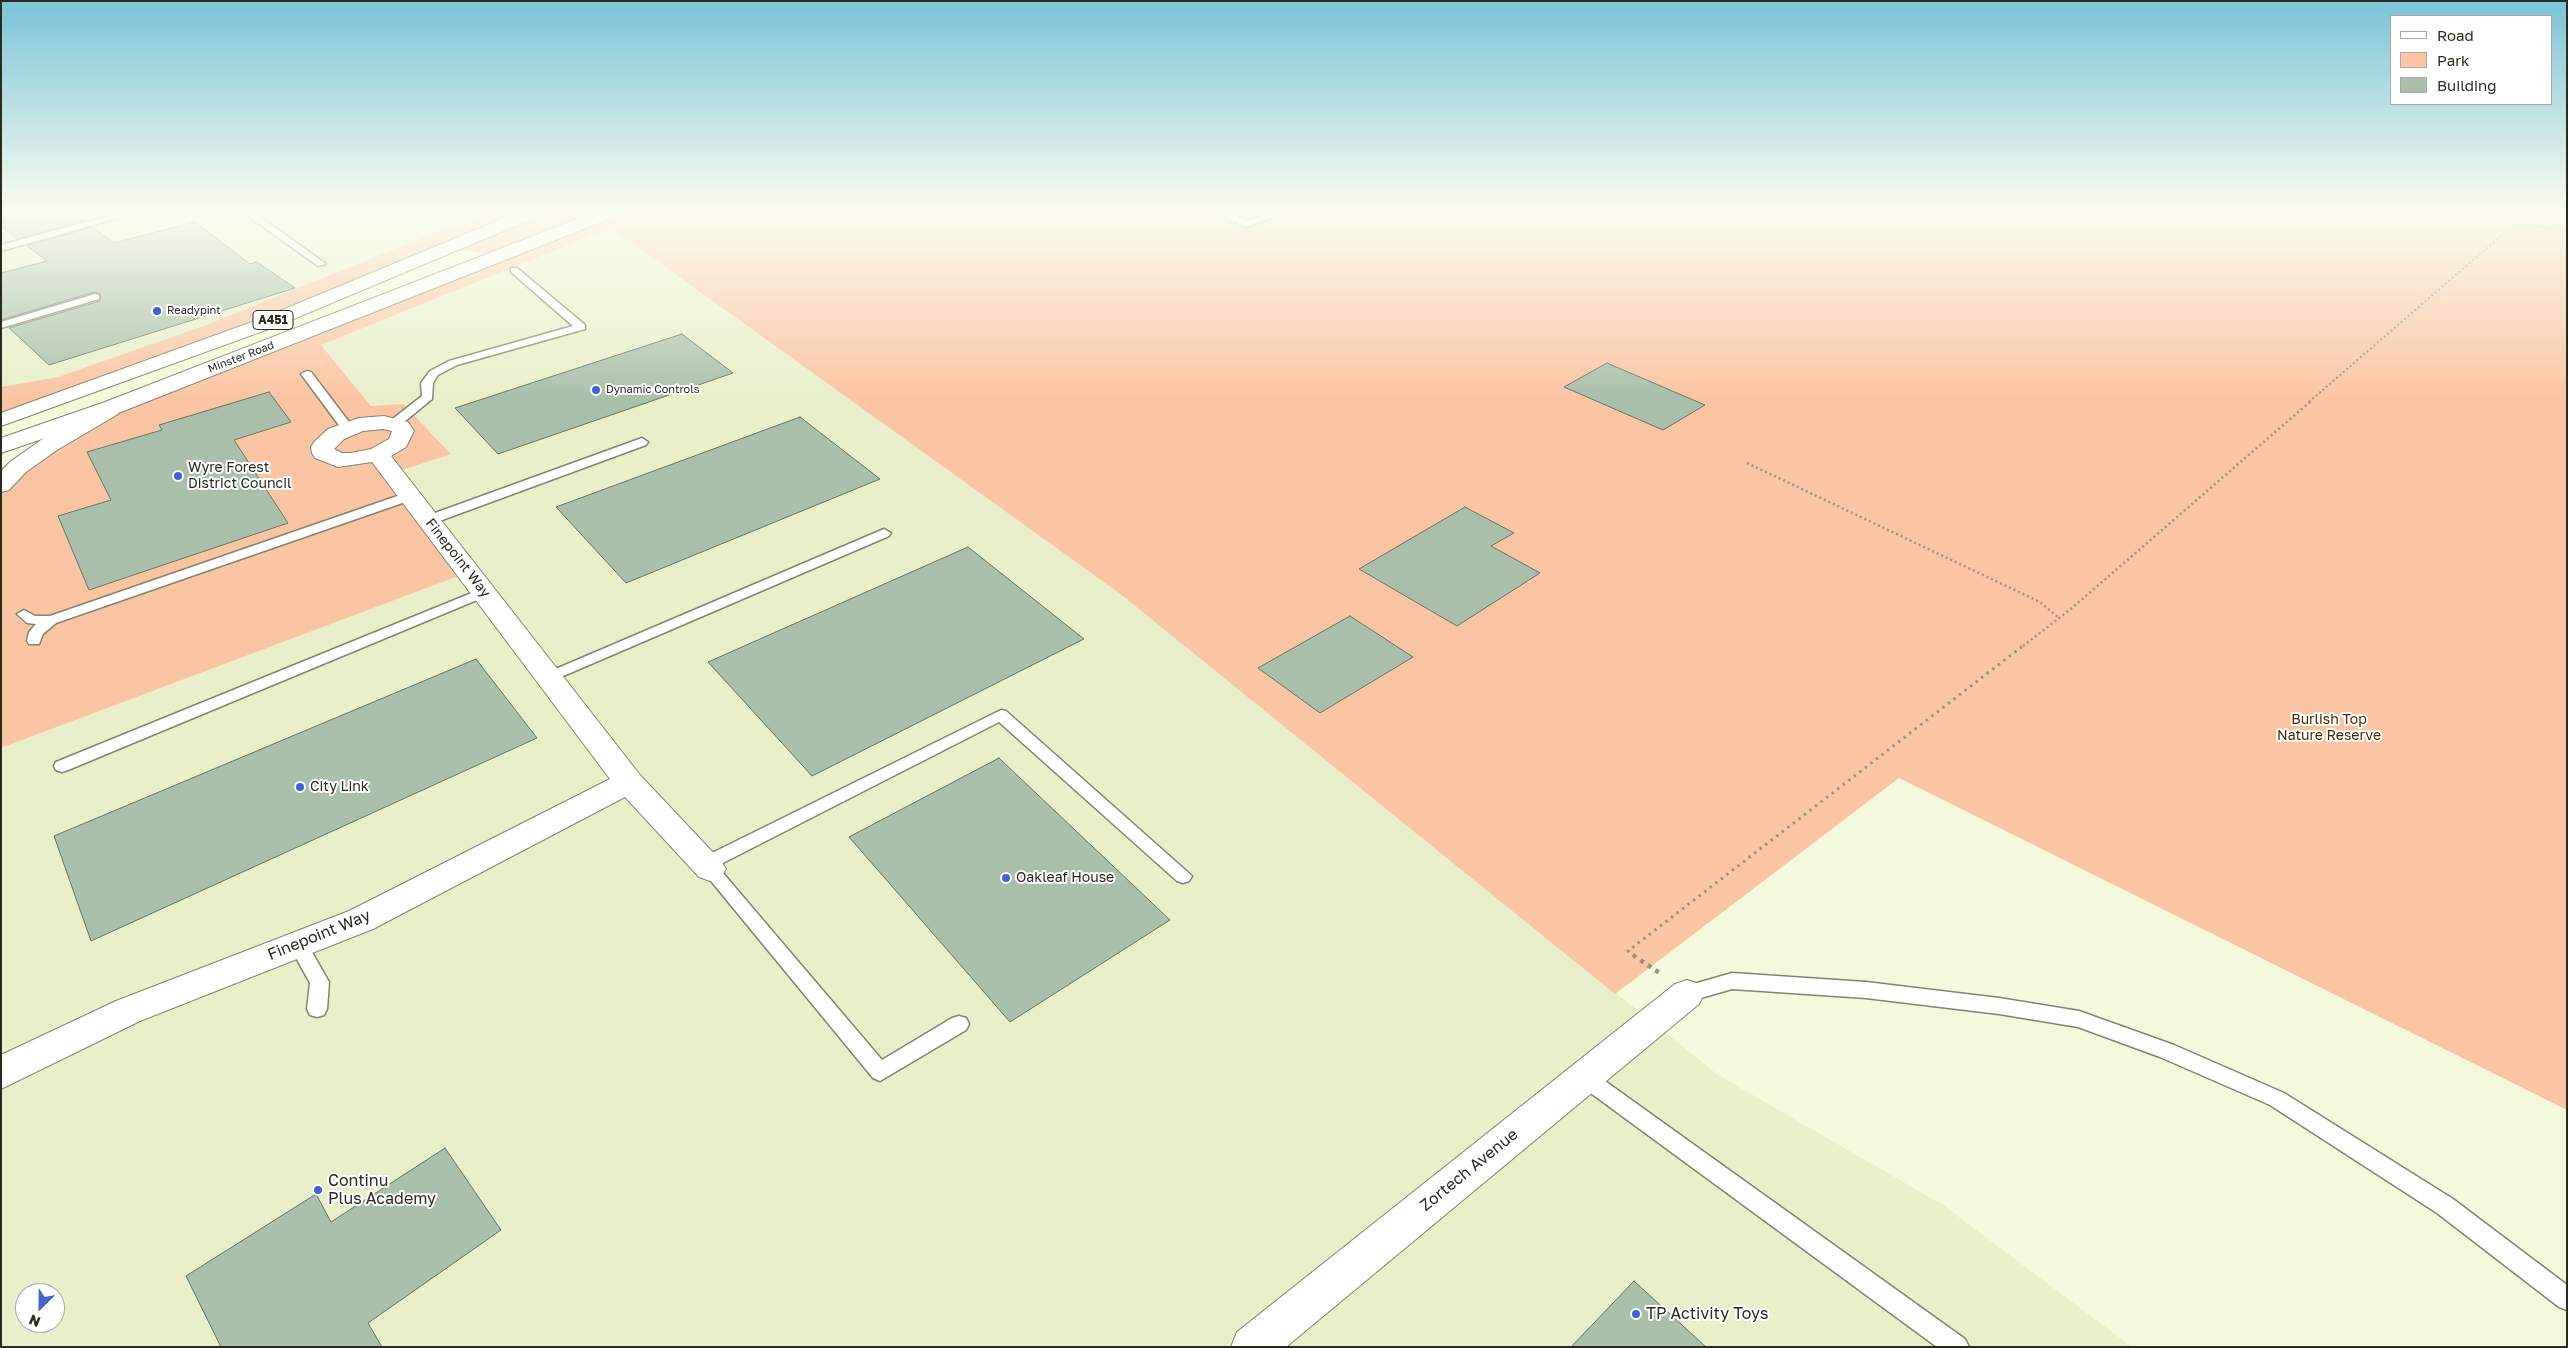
<!DOCTYPE html>
<style>
body{margin:0}
#map{position:relative;width:2568px;height:1348px;overflow:hidden;background:#f4f9db;font-family:"Golos Text",sans-serif}
canvas{display:block}
.frame{position:absolute;inset:0;border:2px solid #292b1f;pointer-events:none}
.legend{position:absolute;left:2390px;top:15px;width:162px;height:90px;box-sizing:border-box;background:#fff;border:1px solid #a9aaa5;margin:0;padding:6px 9px;list-style:none;font-size:15px;color:#292b1f}
.legend li{display:flex;align-items:center;gap:10px;height:25px}
.legend b{width:25px;border:1px solid #a9aaa5}
.north{position:absolute;left:15px;top:1283px;width:50px;height:50px;box-sizing:border-box;background:#fff;border:1px solid #a9aaa5;border-radius:50%;rotate:203deg;font-size:14px;font-weight:700;line-height:20px;text-align:center;color:#292b1f}
.north::after{content:'';display:block;margin:auto;width:18px;height:22px;background:#3e63d4;clip-path:polygon(50% 0,100% 100%,50% 72%,0 100%)}
</style>
<div id="map">
<canvas width="2568" height="1348"></canvas>
<div class="frame"></div>
<ul class="legend">
<li><b style="height:6px;background:#fff"></b>Road</li>
<li><b style="height:14px;background:#fbc5a4"></b>Park</li>
<li><b style="height:14px;background:#aac0aa"></b>Building</li>
</ul>
<div class="north">N</div>
</div>
<script>
const g = document.querySelector('canvas').getContext('2d');
g.lineJoin = 'round';
function fill(path, color) { g.fillStyle = color; g.fill(path, 'evenodd'); }
const toPath = rows => new Path2D(rows.map(r => 'M' + r).join(''));
function trace(path, color, width, dash) { g.strokeStyle = color; g.lineWidth = width; g.lineCap = dash ? 'butt' : 'round'; g.setLineDash(dash || []); g.stroke(path); }
function drawText(font, color, halo, rows, align = 'center') {
  g.font = font + ' "Golos Text",sans-serif'; g.lineWidth = 4; g.setLineDash([]); g.textBaseline = 'middle'; g.strokeStyle = halo; g.fillStyle = color; for (const [text, x, y, turn = 0] of rows) {
    g.save(); g.translate(x, y); g.rotate((+turn || 0) * Math.PI / 180); g.textAlign = isNaN(turn) ? turn : align; if (halo) g.strokeText(text, 0, 0); g.fillText(text, 0, 0); g.restore();
  }
}
const built = toPath([
 [1,209,494,209,206,325,58,377,1,387],
 [611,228,1119,593,1718,1075,1943,1205,2132,1347,1,1347,1,748,468,572,392,473,450,453,403,405,371,406,321,345],
 [25,1293,55,1293,55,1323,25,1323]
]);
const green = toPath([
 [494,209,2567,209,2567,1110,1899,778,1615,994,1119,593,611,228,321,345,371,406,403,404,451,454,393,473,469,572,1,748,1,485,69,431,500,255,448,248,1,420,1,387,58,377,206,325]
]);
const building = toPath([
 [1,209,66,209,83,221,18,239,1,226,1,209],
 [195,222,250,264,257,262,295,288,49,365,9,328,100,301,100,294,94,292,1,320,1,273,47,261,27,246,92,227,114,243,195,222],
 [682,334,733,373,498,454,455,408,682,334],
 [1607,363,1705,405,1663,430,1564,387,1607,363],
 [269,392,291,422,234,440,288,523,89,590,58,516,111,500,87,452,162,430,159,425,269,392],
 [800,417,880,479,626,583,556,507,800,417],
 [1465,507,1514,533,1491,546,1540,573,1457,626,1359,569,1465,507],
 [968,547,1084,639,812,776,708,662,968,547],
 [1350,616,1413,657,1320,713,1258,668,1350,616],
 [476,659,537,738,91,941,54,836,476,659],
 [999,758,1170,920,1010,1022,849,837,999,758],
 [445,1148,501,1230,368,1323,382,1347,221,1347,186,1276,316,1194,331,1222,445,1148],
 [1634,1281,1706,1347,1571,1347,1634,1281]
]);
const pathFar3 = toPath([
 [2309,402,2503,234,2525,225,2567,230]
]);
const pathFar2 = toPath([
 [1747,463,2040,602,2059,618],
 [2023,646,2072,608,2311,401]
]);
const pathFar1 = toPath([
 [1635,956,1628,951,2024,645]
]);
const path = toPath([
 [1633,955,1661,974]
]);
const service = toPath([
 [135,209,150,209,1,251,1,245,135,209],
 [238,209,249,209,326,264,318,266,238,209],
 [1209,209,1221,209,1247,221,1268,214,1260,209,1272,209,1281,214,1246,227,1209,209],
 [511,268,517,268,585,325,585,329,457,365,438,375,433,383,432,399,398,427,390,427,390,421,422,396,421,383,430,371,449,361,573,326,511,272,511,268],
 [95,294,99,295,99,299,1,328,1,322,95,294],
 [307,371,311,372,352,426,352,432,344,432,301,374,307,371],
 [642,438,648,442,646,445,434,523,424,523,422,520,424,517,642,438],
 [409,492,415,496,414,499,56,623,43,634,39,644,29,644,27,641,29,632,36,624,27,623,17,614,24,610,35,616,50,616,409,492],
 [884,529,891,533,889,536,554,680,544,680,541,677,544,674,884,529],
 [484,588,491,592,489,595,68,770,62,772,56,770,54,766,56,762,484,588],
 [1001,710,1006,711,1192,876,1189,881,1183,883,1177,881,999,722,717,866,882,1060,952,1018,959,1016,966,1018,969,1024,966,1030,880,1081,873,1078,697,864,700,859,1001,710],
 [298,938,305,940,329,982,327,1009,324,1015,317,1017,310,1015,307,1009,310,983,289,945,291,940,298,938],
 [1732,973,1866,982,1999,998,2079,1011,2174,1045,2284,1093,2453,1199,2567,1285,2567,1310,2559,1307,2437,1213,2270,1105,2160,1057,2078,1027,1999,1014,1866,998,1732,989,1687,1002,1680,1000,1677,994,1680,988,1732,973],
 [1584,1068,1591,1071,1965,1339,1969,1347,1937,1347,1577,1083,1574,1077,1577,1071,1584,1068]
]);
const minor = toPath([
 [110,403,118,404,121,409,118,414,57,450,26,472,9,490,1,492,1,471,10,462,41,440,102,404,110,403],
 [384,416,408,422,414,431,406,447,391,456,640,775,721,861,726,869,721,877,710,881,699,877,625,797,373,929,140,1021,1,1089,1,1055,116,1001,349,911,610,779,372,462,338,467,315,458,312,453,311,447,314,442,328,429,359,418,384,416],
 [383,429,392,431,389,439,371,449,351,453,342,453,334,449,344,439,363,431,383,429],
 [1687,980,1699,984,1704,994,1699,1004,1286,1347,1231,1347,1237,1332,1675,984,1687,980]
]);
const primary = toPath([
 [526,209,548,209,546,213,277,326,1,426,1,413,263,318,526,209],
 [603,209,626,209,624,213,121,412,1,453,1,438,105,402,603,209]
]);
const markers = [
 [157,311,5,"#3e63d4"],
 [596,390,5,"#3e63d4"],
 [178,476,5,"#3e63d4"],
 [300,787,5,"#3e63d4"],
 [1006,878,5,"#3e63d4"],
 [318,1190,5,"#3e63d4"],
 [1636,1314,5,"#3e63d4"]
];
const farPoinames = [
 ["Readypint",167,311],
 ["Dynamic Controls",606,390]
];
const farStreetnames = [
 ["Minster Road",241,357,-21]
];
const shields = [
 [273,320,40]
];
const shieldNames = [
 ["A451",273,320]
];
const poiNames = [
 ["Wyre Forest",188,468],
 ["District Council",188,484],
 ["City Link",310,787],
 ["Oakleaf House",1016,878]
];
const streetNames = [
 ["Finepoint Way",458,558,52]
];
const parkNames = [
 ["Burlish Top",2329,720],
 ["Nature Reserve",2329,736]
];
const nearStreetnames = [
 ["Finepoint Way",319,935,-22],
 ["Zortech Avenue",1469,1170,-39]
];
const nearPoinames = [
 ["Continu",328,1181],
 ["Plus Academy",328,1199],
 ["TP Activity Toys",1646,1314]
];
fill(built, '#e9efc9');
fill(green, '#fbc5a4');
fill(building, '#aac0aa');
trace(building, '#637762', 1);
trace(service, '#82856a', 3);
trace(minor, '#82856a', 2);
trace(primary, '#82856a', 2);
trace(pathFar3, '#939681', 2, [2, 2.5]);
trace(pathFar2, '#939681', 2.5, [2, 3]);
trace(pathFar1, '#939681', 3, [2.5, 4.5]);
trace(path, '#939681', 4.5, [4, 5]);
fill(service, '#fff');
fill(minor, '#fff');
fill(primary, '#fff');
const sky = g.createLinearGradient(0, 0, 0, 398);
sky.addColorStop(0, '#7bc4d8');
sky.addColorStop(0.53, '#fafcef');
sky.addColorStop(1, '#fafcef00');
g.fillStyle = sky;
g.fillRect(0, 0, 2568, 398);
for (const [x, y, r, color] of markers) { const dot = new Path2D(); dot.arc(x, y, r, 0, 2 * Math.PI); g.fillStyle = color; g.fill(dot); trace(dot, '#fff', 2); }
drawText('11px', '#292b1f', '#fff', farPoinames, 'left');
drawText('11px', '#292b1f', '#fff', farStreetnames);
for (const [x, y, w] of shields) { const box = new Path2D(); box.roundRect(x - w / 2, y - 9.5, w, 19, 4); g.fillStyle = '#fff'; g.fill(box); trace(box, '#292b1f', 1); }
drawText('bold 12px', '#292b1f', null, shieldNames);
drawText('14px', '#292b1f', '#fff', poiNames, 'left');
drawText('14px', '#292b1f', '#fff', streetNames);
drawText('14px', '#512603', '#fff', parkNames);
drawText('16px', '#292b1f', '#fff', nearStreetnames);
drawText('16px', '#292b1f', '#fff', nearPoinames, 'left');
</script>
